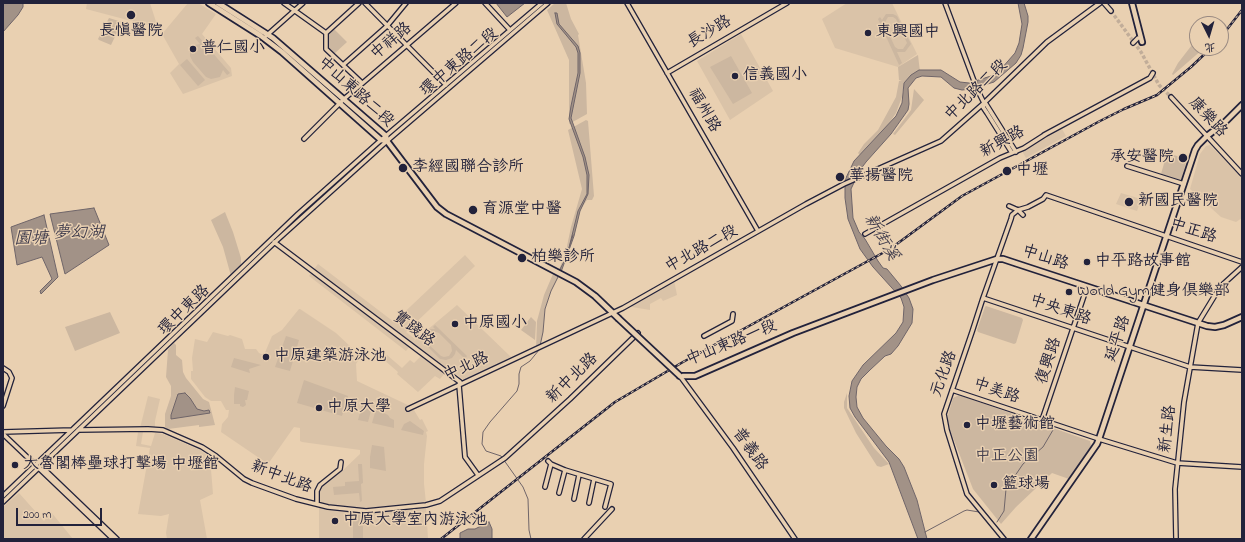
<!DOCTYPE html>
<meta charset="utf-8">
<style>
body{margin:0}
#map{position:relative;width:1245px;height:542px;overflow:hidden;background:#e9d0b1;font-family:"Indie Flower","LXGW WenKai TC",sans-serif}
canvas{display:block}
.frame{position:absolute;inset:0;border:4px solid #22223b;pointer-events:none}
.north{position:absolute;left:1189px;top:16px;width:40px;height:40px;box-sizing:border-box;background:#e9d0b1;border:1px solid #998a82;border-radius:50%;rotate:175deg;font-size:11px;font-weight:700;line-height:16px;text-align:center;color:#22223b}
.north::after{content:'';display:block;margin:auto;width:14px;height:18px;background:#22223b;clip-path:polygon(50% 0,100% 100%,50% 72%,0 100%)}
.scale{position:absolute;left:16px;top:508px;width:86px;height:18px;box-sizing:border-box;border:2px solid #22223b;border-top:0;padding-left:5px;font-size:12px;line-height:14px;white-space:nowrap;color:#22223b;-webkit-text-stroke:3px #e9d0b1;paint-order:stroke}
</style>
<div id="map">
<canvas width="1245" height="542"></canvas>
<div class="frame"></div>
<div class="north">北</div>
<div class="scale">200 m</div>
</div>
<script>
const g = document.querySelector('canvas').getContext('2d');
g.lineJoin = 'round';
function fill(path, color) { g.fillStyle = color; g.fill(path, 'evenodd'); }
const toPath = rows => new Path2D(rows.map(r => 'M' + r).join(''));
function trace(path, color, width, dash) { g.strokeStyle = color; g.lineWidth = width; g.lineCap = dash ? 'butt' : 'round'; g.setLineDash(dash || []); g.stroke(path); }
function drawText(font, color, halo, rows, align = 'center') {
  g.font = font + ' "Indie Flower","LXGW WenKai TC",sans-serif'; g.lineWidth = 3; g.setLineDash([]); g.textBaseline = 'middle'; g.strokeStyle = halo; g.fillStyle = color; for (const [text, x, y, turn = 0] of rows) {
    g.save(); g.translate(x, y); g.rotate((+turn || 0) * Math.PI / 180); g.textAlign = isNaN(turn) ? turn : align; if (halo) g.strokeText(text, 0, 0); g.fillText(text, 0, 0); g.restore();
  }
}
const built = toPath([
 [87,3,150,3,158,28,86,9],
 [188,3,198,3,216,14,202,34,231,68,232,76,183,94,170,73,179,64,162,34],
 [847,3,892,3,917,54,898,67,835,48,822,19],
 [741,34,773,91,730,120,697,61],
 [1062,129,1066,136,1026,158,1022,151],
 [1210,145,1242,177,1242,218,1236,222,1221,217,1190,189,1200,154,1206,146],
 [1121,193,1141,199,1137,211,1116,204],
 [465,255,475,266,406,332,415,339,414,341,457,305,511,357,464,380,412,343,406,351,309,276,318,264,394,322],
 [674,280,677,295,663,301,661,298,650,304,650,310,632,307,631,306],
 [299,309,300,309,336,333,352,348,351,350,353,354,359,359,356,364,357,381,412,407,420,420,422,419,428,431,426,432,427,436,424,464,424,484,426,503,361,509,321,503,319,501,319,494,321,486,341,472,360,454,360,450,302,442,300,441,300,428,294,427,268,464,221,432,222,424,228,417,229,410,226,410,221,401,211,401,205,397,191,379,191,371,193,371,192,358,195,339,207,342,213,332,228,336,230,335,242,339,245,349,256,349,259,353,264,355,272,336,282,330],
 [387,355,402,368,410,360,414,363,421,356,444,374,440,379,435,376,418,392,397,374,398,372,383,359],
 [148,396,160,399,155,421,155,428,140,428],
 [138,432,143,432,141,444,151,446,155,433,163,434,200,450,210,457,213,494,200,500,207,539,167,539,166,533,169,514,161,516,138,514,150,448,136,446],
 [19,493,44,521,51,512,73,539,3,539,3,507],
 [319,507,359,512,426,507,428,539,319,539]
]);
const green = toPath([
 [555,3,566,3,571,19,579,34,578,35,586,83,587,114,569,124,569,60,547,10],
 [886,14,893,14,897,16,911,44,905,52,897,52,902,63,899,65,878,19,880,17,882,20],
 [888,17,893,17,896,19,907,43,903,49,898,49,895,47,884,24],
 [109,18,122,22,111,45,99,40,98,39],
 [334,29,347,42,334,54,328,48,329,34],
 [198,36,230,73,227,75,223,70,220,77,211,79,206,77,193,62,190,56,190,51,195,45,200,44,195,38],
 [1195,41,1197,43,1197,48,1203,49,1173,75,1172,74,1178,63],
 [918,55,920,72,906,83,904,82,902,97,896,113,888,125,860,155,858,153,864,144,878,130,896,97,899,81,902,81,899,80,898,67],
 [731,56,752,93,733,104,710,67],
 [187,59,205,80,198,86,180,65],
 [914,89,924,100,895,135,893,134,911,110],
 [586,120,588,121,594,196,592,200,587,200,581,209,579,209,573,236,561,271,559,270,566,251,571,227,582,189,568,130],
 [1167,153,1187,159,1181,180,1161,174],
 [225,212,233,232,241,258,241,266,231,276,223,247,211,220],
 [553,274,558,277,551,291,545,309,543,332,539,349,536,350,537,321,544,295],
 [986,306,1022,318,1023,320,1016,343,1014,344,978,332,977,330,985,307],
 [110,312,120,333,75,351,65,327],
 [531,317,536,322,535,340,521,330],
 [435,325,467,356,465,359,456,350,455,354,452,358,446,360,440,359,424,343,423,339,425,333,429,329,435,329,433,327],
 [433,331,439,333,451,345,452,351,449,356,444,357,441,356,427,343,427,335],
 [286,336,299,340,290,371,275,367],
 [174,343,176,345,176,355,182,360,183,372,186,378,203,399,209,402,215,425,199,427,199,425,168,429,165,427,165,414,171,396,171,386,166,377,168,350],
 [234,358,261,365,249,369,250,373,231,367],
 [304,380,348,396,342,416,297,403],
 [235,387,249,391,247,400,245,400,246,405,243,407,240,406,240,404,234,404,234,395],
 [847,393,847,408,874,448,889,464,881,467,877,466,856,433,844,408,844,402],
 [959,395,1090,441,1091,446,1069,479,1052,473,1016,507,1001,524,973,489,950,430,948,422,948,415,953,398],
 [362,405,372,407,368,422,358,420],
 [376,409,388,415,390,418,394,420,394,428,372,423],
 [410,421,424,431,423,435,401,430,404,424],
 [372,445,384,447,386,471,370,468,370,457],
 [358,464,362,464,363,483,361,484,362,501,360,502,359,493,334,495,333,487,345,486,345,482,359,481],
 [353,515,363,515,363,539,353,539]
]);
const water = toPath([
 [3,3,23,3,23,7,18,15,3,32,3,3],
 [496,3,525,3,507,17,496,3],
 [1018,3,1024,3,1028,16,1028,22,1023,48,1021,55,1016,63,994,82,971,89,962,90,954,88,941,77,922,76,916,78,908,88,909,104,908,110,891,134,866,162,860,170,851,189,853,218,859,232,865,239,878,261,883,268,887,269,901,286,909,298,913,309,912,323,898,346,891,354,885,356,870,370,861,379,857,387,856,397,857,407,863,418,886,446,899,459,904,467,917,500,927,539,918,539,889,462,855,417,850,408,849,396,852,381,863,365,896,333,903,322,904,307,901,298,873,267,860,249,848,219,845,198,845,180,854,161,896,116,902,103,904,83,911,75,919,70,941,70,960,82,969,83,991,76,1001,69,1015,53,1019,43,1022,24,1018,3],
 [555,13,557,13,559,24,578,46,580,53,580,73,571,118,585,157,589,175,588,194,580,211,574,236,561,272,559,271,567,256,578,211,587,194,587,175,583,157,569,119,571,106,578,73,578,53,576,47,557,24,555,13],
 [94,208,109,245,65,274,50,214,94,208],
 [44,215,58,277,41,294,40,291,52,279,42,257,17,265,11,227,44,215],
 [185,393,190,398,197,409,204,411,209,410,210,413,171,419,171,415,178,394,185,393],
 [489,522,492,529,492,539,460,539,460,533,468,529,475,529,489,522]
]);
const stream = toPath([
 [569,248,573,235],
 [540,346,543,332,545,309,551,291,559,275],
 [997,522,1004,511,1006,489,1023,464,1043,447,1053,430],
 [925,532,964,511,967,510,979,512],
 [531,539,529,530,528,499,523,487,501,456,486,451,482,444,483,432,490,422,517,391,519,384,519,374,521,367,530,361,539,350]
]);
const minorTunnel = toPath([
 [1111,11,1141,52,1159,85,1171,97]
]);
const minor = toPath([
 [284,3,326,33,326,49,362,83],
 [365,3,446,85],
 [485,3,510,30],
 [627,3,758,231],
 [945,3,977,89,984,103,986,104,1016,152],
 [1104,3,1111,11],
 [326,33,359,3],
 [266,36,303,3],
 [1133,43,1138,38],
 [343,65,387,26,406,3],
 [667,73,787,3],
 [1171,97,1242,174],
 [984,103,983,107,987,113,1012,153],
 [1044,135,1150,78,1153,73],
 [304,139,344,99,456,3],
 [1127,166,1184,184],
 [1009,206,1018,210,1023,215],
 [1018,210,1028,207,1043,199,1046,195,1242,262],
 [865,234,1000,158,1024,148,1046,134],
 [274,242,460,382,459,385,465,457,478,475],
 [983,298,1190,367,1242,370],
 [704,336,732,321,733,314],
 [3,368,9,372,12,378,3,406],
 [680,376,733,448,795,539],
 [952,390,1099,439,1177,463,1242,467],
 [408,409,623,308,806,204,844,184,941,141,984,103,1047,42,1100,3],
 [1042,420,1087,287],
 [78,430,148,429,163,430,202,447,216,456,244,479,252,483,296,499,328,507,366,511,426,505,440,501,505,458,570,399,638,333],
 [3,432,72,430],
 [3,434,113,539],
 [548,461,551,464,565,470,611,484,605,507],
 [40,469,45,470,117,539],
 [545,487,551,464],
 [559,493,565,470],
 [3,496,298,214,381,140,542,3],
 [574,499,579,475],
 [3,502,275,242,387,141,548,3],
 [589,503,594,479],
 [317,504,317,491,320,485,340,469,341,462],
 [584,539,612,509],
 [1004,539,967,494,947,430,944,414,972,332,983,298,1011,219,1012,215,1018,210],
 [1176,539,1175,489,1184,402,1198,323,1220,287,1242,267]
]);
const major = toPath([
 [209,3,261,36,282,52,381,140,387,141],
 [218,3,273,38,386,136,387,141,437,207,446,214,576,282,595,296,618,318],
 [1132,3,1142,42],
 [680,376,695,376,793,333,933,280,997,259,1003,259,1015,263,1207,326,1215,327,1224,325,1242,317],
 [1031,539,1097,444,1099,439,1195,150,1198,145,1207,136,1224,123,1242,105]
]);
const rail = toPath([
 [1221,37,1242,10],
 [441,539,615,402,683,362,890,249,962,196,1100,121,1124,109,1157,95,1191,67,1211,48]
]);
const majorBridge = toPath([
 [618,318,680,376]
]);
const markers = [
 [131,15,5,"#22223b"],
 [868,33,4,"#22223b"],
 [193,49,4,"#22223b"],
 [735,76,4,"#22223b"],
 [1183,158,5,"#22223b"],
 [403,168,5,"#22223b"],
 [1007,171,5,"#22223b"],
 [840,177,5,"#22223b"],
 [1129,202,5,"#22223b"],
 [473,210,5,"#22223b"],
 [522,258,5,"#22223b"],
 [1087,262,4,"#22223b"],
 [1069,292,4,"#22223b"],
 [455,324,4,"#22223b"],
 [266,357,4,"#22223b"],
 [319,408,4,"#22223b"],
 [967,425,4,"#22223b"],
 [15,465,4,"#22223b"],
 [994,485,4,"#22223b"],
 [335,521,4,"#22223b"]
];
const poiNames = [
 ["長慎醫院",131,32,"center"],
 ["東興國中",876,33],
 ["普仁國小",201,49],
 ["信義國小",743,76],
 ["承安醫院",1174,158,"right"],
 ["李經國聯合診所",412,168],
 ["中壢",1016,171],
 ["華揚醫院",849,177],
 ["新國民醫院",1138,202],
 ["育源堂中醫",482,210],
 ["柏樂診所",531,258],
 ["中平路故事館",1095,262],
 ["World Gym健身俱樂部",1077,292],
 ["中原國小",463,324],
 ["中原建築游泳池",274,357],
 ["中原大學",327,408],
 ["中壢藝術館",975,425],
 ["大魯閣棒壘球打擊場 中壢館",23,465],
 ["籃球場",1002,485],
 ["中原大學室內游泳池",343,521]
];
const streetNames = [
 ["長沙路",710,33,-31],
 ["中祥路",392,42,-40],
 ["環中東路二段",460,63,-40],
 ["中北路二段",977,91,-44],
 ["中山東路二段",355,93,42],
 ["福州路",703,111,60],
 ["康樂路",1207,118,47],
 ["新興路",1003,143,-29],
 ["中正路",1193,232,18],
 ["中北路二段",702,250,-29],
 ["中山路",1045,259,18],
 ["環中東路",185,311,-44],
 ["中央東路",1060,311,19],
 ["實踐路",413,330,37],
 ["延平路",1119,339,-71],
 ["中山東路一段",732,344,-22],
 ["復興路",1050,361,-72],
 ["中北路",467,368,-25],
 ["元化路",945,374,-70],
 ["新中北路",573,379,-44],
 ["中美路",996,392,19],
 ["新生路",1169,429,-83],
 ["普義路",749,450,55],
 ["新中北路",281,478,21]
];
const parkNames = [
 ["中正公園",1007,457]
];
const waterNames = [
 ["夢幻湖",79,234],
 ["新街溪",880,238,59],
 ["園塘",31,240]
];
fill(built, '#dac3a8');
fill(green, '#ccb7a0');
fill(water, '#a29287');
trace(water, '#6f6569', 1);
trace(stream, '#6f6569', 1);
trace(minorTunnel, '#c1ad99', 3.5, [3.5, 2]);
trace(minor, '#22223b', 6);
trace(major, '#22223b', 8);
trace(minor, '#e9d0b1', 3.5);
trace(major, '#e9d0b1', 4.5);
trace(rail, '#22223b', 2.5);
trace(rail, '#e9d0b1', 1, [3]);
trace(majorBridge, '#22223b', 8, []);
trace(majorBridge, '#e9d0b1', 4.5);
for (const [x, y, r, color] of markers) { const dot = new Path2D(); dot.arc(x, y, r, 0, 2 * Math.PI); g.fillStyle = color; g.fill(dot); trace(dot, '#e9d0b1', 1.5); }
drawText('16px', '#22223b', '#e9d0b1', poiNames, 'left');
drawText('16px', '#22223b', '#e9d0b1', streetNames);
drawText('16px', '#44404f', '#e9d0b1', parkNames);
drawText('italic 17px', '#423e4e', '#e9d0b1', waterNames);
</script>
